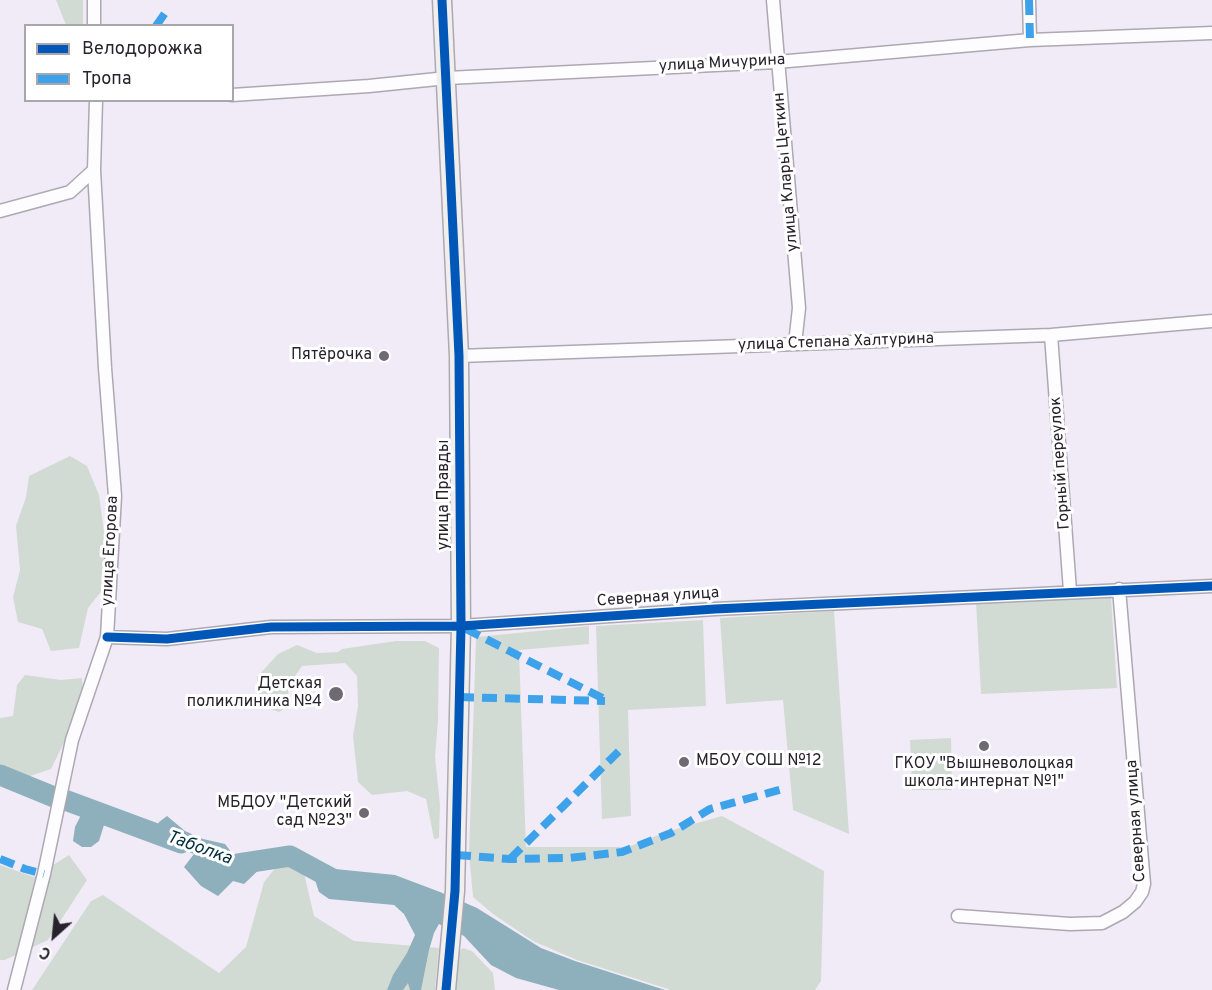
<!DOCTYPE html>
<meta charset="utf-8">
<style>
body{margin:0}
#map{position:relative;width:1212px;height:990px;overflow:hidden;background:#f1ebf7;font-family:Overpass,sans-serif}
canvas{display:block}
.legend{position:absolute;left:24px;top:24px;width:210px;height:78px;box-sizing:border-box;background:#fff;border:2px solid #a9a7ab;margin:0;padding:8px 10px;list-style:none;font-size:18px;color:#27232c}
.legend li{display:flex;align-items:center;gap:12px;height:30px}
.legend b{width:30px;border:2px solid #a9a7ab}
.north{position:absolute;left:24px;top:906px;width:60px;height:60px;-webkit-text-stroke:4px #fff;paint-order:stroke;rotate:207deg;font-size:16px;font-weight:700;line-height:24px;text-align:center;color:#27232c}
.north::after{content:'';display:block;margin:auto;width:21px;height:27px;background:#27232c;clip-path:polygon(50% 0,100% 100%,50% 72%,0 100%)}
</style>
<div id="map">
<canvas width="1212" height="990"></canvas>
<ul class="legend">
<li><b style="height:8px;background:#0057b8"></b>Велодорожка</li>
<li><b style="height:8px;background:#3ea2eb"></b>Тропа</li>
</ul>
<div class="north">С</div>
</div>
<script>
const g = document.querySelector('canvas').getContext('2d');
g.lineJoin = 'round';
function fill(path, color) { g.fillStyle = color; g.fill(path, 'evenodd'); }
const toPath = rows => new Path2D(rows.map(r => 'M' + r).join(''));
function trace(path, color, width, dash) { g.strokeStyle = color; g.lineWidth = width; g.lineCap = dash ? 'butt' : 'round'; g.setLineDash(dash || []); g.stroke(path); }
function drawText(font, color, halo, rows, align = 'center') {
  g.font = font + ' Overpass,sans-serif'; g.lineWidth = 6; g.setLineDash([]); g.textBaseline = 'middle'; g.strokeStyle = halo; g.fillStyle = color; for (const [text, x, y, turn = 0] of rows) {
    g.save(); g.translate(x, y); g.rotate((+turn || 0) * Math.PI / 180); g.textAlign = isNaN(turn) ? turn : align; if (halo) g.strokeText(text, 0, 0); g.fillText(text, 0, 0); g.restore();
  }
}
const green = toPath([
 [56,0,83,0,83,25,66,25],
 [70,456,87,466,99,495,104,532,104,588,88,608,79,648,51,651,42,629,18,622,13,597,20,570,16,526,26,497,29,476],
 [1111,597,1117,688,981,694,976,602],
 [834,611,849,834,793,810,783,700,726,704,720,618],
 [703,620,706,706,628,710,631,816,602,819,596,626],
 [589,626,589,644,519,650,526,847,628,847,666,832,722,816,824,871,821,981,815,990,671,990,577,960,533,941,493,914,473,897,469,853,476,637],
 [396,641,425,641,439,648,438,721,435,757,440,805,439,838,434,839,426,799,407,791,372,795,358,782,353,736,358,706,357,676,345,663,302,666,288,686,288,706,279,712,260,705,257,677,278,654,297,645,317,653,338,652,342,649],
 [25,675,61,680,82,678,83,694,74,722,51,769,24,778,0,767,0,718,13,716,17,685],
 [951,738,952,790,912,790,910,740],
 [69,855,87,880,48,940,5,960,0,960,0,865,34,877],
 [280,862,304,873,314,916,354,941,439,948,435,990,32,990,91,901,103,895,219,973,246,947,264,882],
 [463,948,472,951,493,973,495,990,452,990,456,954]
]);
const water = toPath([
 [92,804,102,808,104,825,99,841,91,847,82,847,73,841,75,827,83,811],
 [167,816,185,831,203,839,225,844,238,861,263,856,267,862,244,884,233,881,218,896,201,886,184,867,194,854,164,842,154,833,159,822],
 [325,868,395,875,440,892,477,908,541,948,575,961,665,990,559,990,516,978,491,965,464,936,439,924,434,933,429,950,421,990,410,990,408,983,403,990,387,990,393,975,407,953,415,935,404,914,394,905,329,899,319,892,315,880]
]);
const river = toPath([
 [0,775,54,797],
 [65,800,181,843],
 [238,864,290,856,340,883,347,884]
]);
const street = toPath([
 [94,0,94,26],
 [773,0,799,308,795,344],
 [1029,0,1030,40],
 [232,95,369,86,447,78,777,62,1030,40,1212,33],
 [0,211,70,192,94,170],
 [1051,335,1070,591],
 [459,356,1051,335,1212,321],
 [107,637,167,639,271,627,461,626,715,609,1212,586],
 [958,916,1070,924,1102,923,1123,912,1135,902,1142,892,1144,884,1119,589],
 [14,990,44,874,72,740,107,637,115,496,105,368,94,170,96,100]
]);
const secondary = toPath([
 [442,0,459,356,461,626,455,891,446,990]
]);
const quiet = toPath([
 [1029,0,1030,40],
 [156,26,165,13],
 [466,629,608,701],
 [459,697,605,701],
 [456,855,510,859,569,858,622,852,671,833,710,809,783,789],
 [0,859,25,869,44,874],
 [510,859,619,751]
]);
const cycleway = toPath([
 [442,0,459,356,461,626,455,891,446,990],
 [107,637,167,639,271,627,461,626,715,609,1212,586]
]);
const markers = [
 [384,356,6,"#6e6973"],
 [336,694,8,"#6e6973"],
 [984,746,6,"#6e6973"],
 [684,762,6,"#6e6973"],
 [364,813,6,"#6e6973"]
];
const streetNames = [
 ["улица Мичурина",722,64,-3],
 ["улица Клары Цеткин",787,172,-95],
 ["улица Степана Халтурина",836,343,-2],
 ["Горный переулок",1061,463,-94],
 ["улица Правды",445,495,-90],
 ["улица Егорова",111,551,-87],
 ["Северная улица",658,598,-4],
 ["Северная улица",1137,821,-94]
];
const poiNames = [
 ["Пятёрочка",372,356],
 ["Детская",322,685],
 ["поликлиника №4",322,703],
 ["МБОУ СОШ №12",696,762,"left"],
 ["ГКОУ \"Вышневолоцкая",984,765,"center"],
 ["школа-интернат №1\"",984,783,"center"],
 ["МБДОУ \"Детский",352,804],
 ["сад №23\"",352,822]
];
const waterNames = [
 ["Таболка",199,849,20]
];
fill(green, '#d2dbd3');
fill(water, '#8eafbc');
trace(river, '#8eafbc', 21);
trace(street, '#ada8b1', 15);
trace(secondary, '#ada8b1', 21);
trace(street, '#fdfcfe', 12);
trace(secondary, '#f1efee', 18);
trace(quiet, '#3ea2eb', 8, [15, 8]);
trace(cycleway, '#0057b8', 9);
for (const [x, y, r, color] of markers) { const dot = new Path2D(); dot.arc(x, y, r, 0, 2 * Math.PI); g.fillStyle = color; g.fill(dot); trace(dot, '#fff', 2); }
drawText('16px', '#27232c', '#fff', streetNames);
drawText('16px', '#27232c', '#fff', poiNames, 'right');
drawText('italic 18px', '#00313b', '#fff', waterNames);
</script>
